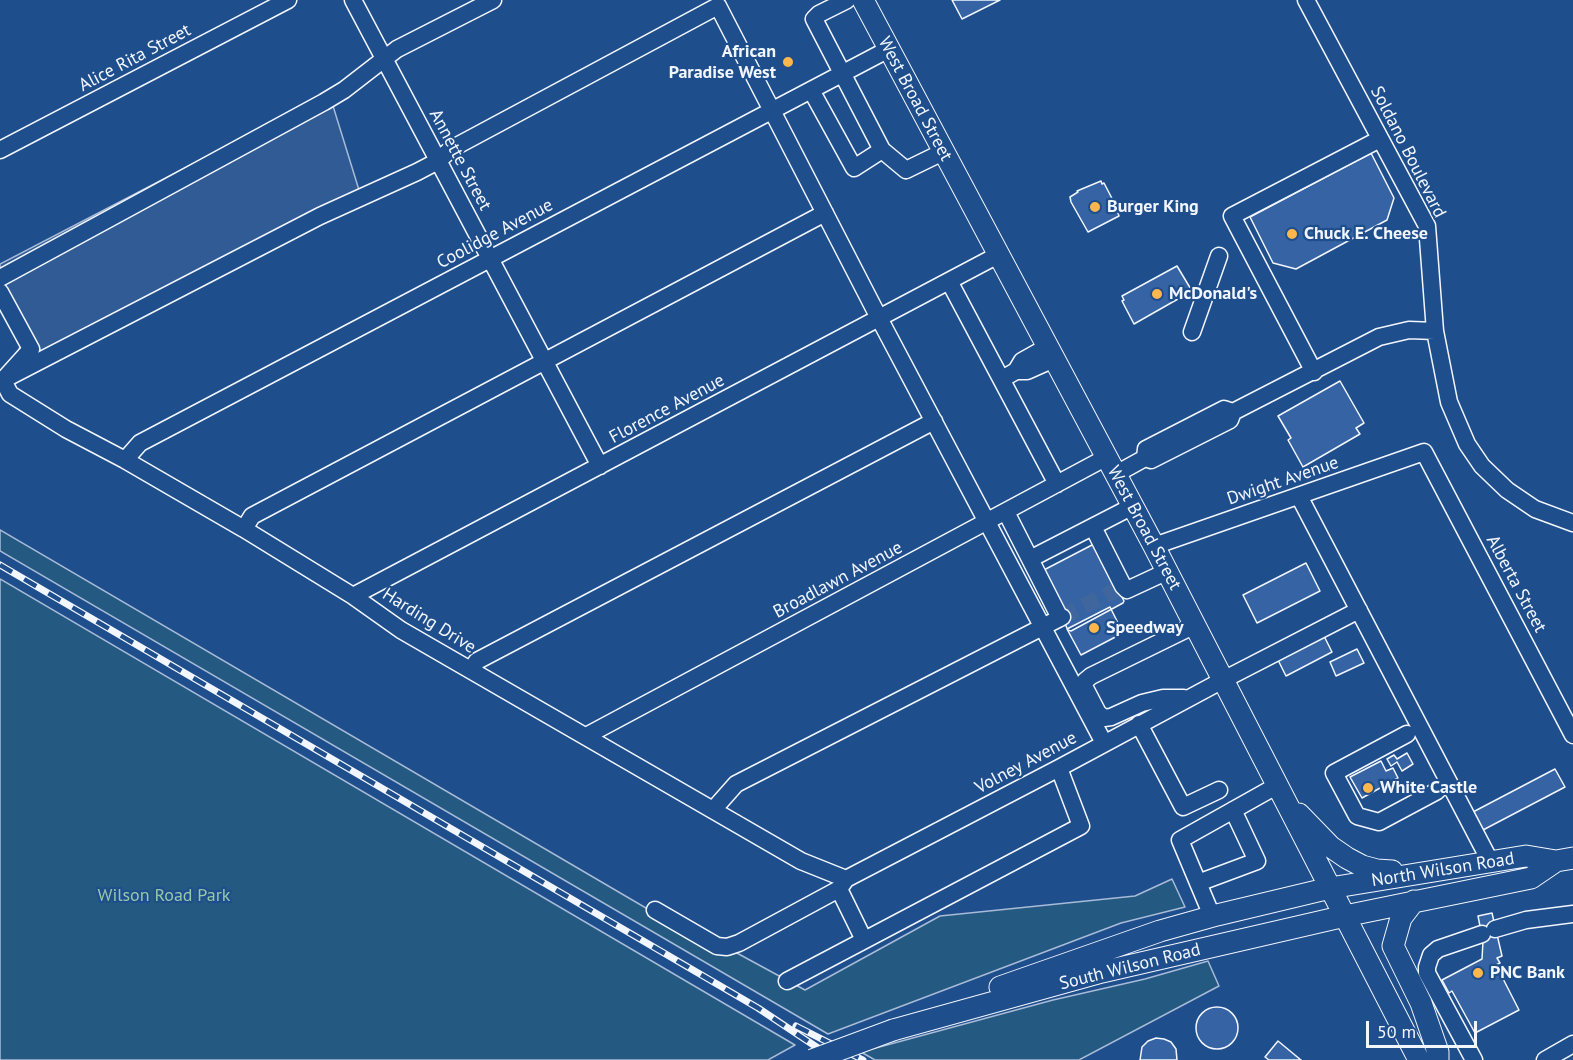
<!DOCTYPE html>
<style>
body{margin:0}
#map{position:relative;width:1573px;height:1060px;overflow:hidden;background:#1f4e8c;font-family:"PT Sans",sans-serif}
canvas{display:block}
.scale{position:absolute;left:1366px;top:1021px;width:111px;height:27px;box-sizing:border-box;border:3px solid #f2f6ff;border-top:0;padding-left:8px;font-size:18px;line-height:21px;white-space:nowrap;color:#f2f6ff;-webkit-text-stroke:4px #1f4e8c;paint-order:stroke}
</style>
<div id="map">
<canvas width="1573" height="1060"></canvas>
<div class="scale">50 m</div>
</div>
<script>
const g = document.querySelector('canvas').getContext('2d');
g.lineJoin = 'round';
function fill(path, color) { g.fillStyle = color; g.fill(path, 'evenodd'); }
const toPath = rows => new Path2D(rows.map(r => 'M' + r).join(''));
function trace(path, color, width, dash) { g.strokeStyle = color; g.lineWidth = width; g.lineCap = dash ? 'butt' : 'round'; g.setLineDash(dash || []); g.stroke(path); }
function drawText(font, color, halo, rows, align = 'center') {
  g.font = font + ' "PT Sans",sans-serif'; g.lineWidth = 4.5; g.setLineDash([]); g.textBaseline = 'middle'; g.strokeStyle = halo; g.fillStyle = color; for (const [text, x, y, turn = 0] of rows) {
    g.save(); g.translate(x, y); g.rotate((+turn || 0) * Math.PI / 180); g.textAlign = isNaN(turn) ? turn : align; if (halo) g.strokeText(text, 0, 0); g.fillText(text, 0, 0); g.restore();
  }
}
const green = toPath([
 [0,530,716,949,735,952,805,990,940,916,1135,896,1172,879,1185,907,1121,923,828,1034,0,551,0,530],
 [0,579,795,1045,768,1060,0,1060,0,579],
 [1208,961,1219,986,1079,1060,875,1060,861,1052,1053,1000,1145,979,1208,961]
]);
const parking = toPath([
 [329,93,359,190,33,359,19,349,21,345,0,306,0,264,329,93]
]);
const building = toPath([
 [952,0,1000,0,962,19,952,0],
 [1371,153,1394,198,1387,220,1296,269,1273,263,1250,217,1371,153],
 [1101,181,1102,184,1104,183,1119,212,1118,213,1119,216,1088,232,1071,202,1070,197,1078,192,1077,191,1101,181],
 [1177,266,1192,291,1134,324,1122,301,1124,300,1122,296,1177,266],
 [1340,381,1364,423,1356,428,1360,434,1303,467,1288,440,1291,438,1278,416,1340,381],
 [1092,545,1095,546,1124,601,1123,603,1071,631,1068,630,1040,575,1040,572,1092,545],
 [1306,563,1320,591,1257,623,1243,595,1306,563],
 [1110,607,1123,633,1081,655,1067,629,1110,607],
 [1324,636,1332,652,1286,676,1278,660,1324,636],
 [1357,649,1364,663,1336,676,1330,662,1357,649],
 [1407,753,1413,764,1402,771,1397,762,1391,766,1387,759,1394,755,1397,759,1407,753],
 [1381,761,1386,771,1393,768,1398,778,1362,798,1350,777,1381,761],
 [1555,769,1565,787,1483,830,1473,812,1555,769],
 [1492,913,1502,956,1497,958,1500,963,1496,965,1519,1010,1475,1033,1452,991,1449,993,1442,980,1482,959,1483,941,1478,916,1492,913],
 '1196 1028a21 21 0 1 1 42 0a21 21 0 1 1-42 0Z',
 [1156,1038,1164,1039,1171,1042,1176,1049,1177,1060,1140,1060,1142,1047,1148,1041,1156,1038],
 [1278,1041,1301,1060,1269,1060,1265,1057,1278,1041]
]);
const minorTunnel = toPath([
 [1062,617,1118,589]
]);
const minor = toPath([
 [353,0,600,466],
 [1306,0,1427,226,1435,331,1449,402,1467,444,1482,466,1507,490,1535,509,1573,523],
 [811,90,854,168,882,150,814,19,819,14,847,0],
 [0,150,288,0],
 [882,150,906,170,943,152],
 [0,278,324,102,344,90,397,49,493,0],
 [949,281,1057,484],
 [0,292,31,349,3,380,320,216,417,172,438,161,451,149,718,6,879,318,1104,743],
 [1192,332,1219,256],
 [1016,371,1027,371,1054,359],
 [1314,372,1232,216,1380,139],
 [1002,379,1016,371,1022,361,1047,347],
 [3,380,10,394,66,429,125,460,244,529,353,596,401,630,801,861,846,879],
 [1145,458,1146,449,1224,409,1233,412],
 [125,460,140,443,889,49],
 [1116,474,1145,458,1151,460,1230,420,1233,412,1379,337,1409,330,1435,331],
 [1299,496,1490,861],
 [1006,512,1030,559,1133,506],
 [1093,527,1123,586,1127,590,1168,571],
 [244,529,252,516,825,213],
 [1154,546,1424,452,1573,735],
 [1030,559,1060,618],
 [353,596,998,255],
 [471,670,477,661,934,421],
 [1184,698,1163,698,1142,703,1111,717,1104,718,1098,713,1084,686,1085,681,1091,676,1195,625],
 [1139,724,1183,807,1219,790],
 [1407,734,1334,773,1357,816,1379,822,1437,791],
 [586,736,1107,457],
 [713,810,736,784,1062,617],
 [1198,883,1257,861,1233,810],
 [655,910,717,946,727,947,739,943,839,889],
 [1212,916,1180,840,1278,785],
 [1495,929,1526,920,1573,914],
 [864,940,839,889,846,879,1059,768,1223,680,1359,610],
 [787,981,1081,826,1059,768],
 [1474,1060,1427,973,1427,967,1431,955,1438,949,1482,934],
 [1545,1060,1573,1044]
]);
const major = toPath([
 [863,0,1154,546,1419,1060],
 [1299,814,1331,847,1347,858,1362,866,1377,870,1392,871],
 [1414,901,1401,918,1393,946,1421,1003,1438,1052,1438,1060],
 [1000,987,1160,931,1217,915,1330,888,1526,856,1556,861,1573,858],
 [893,1030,1102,972,1345,916,1531,878,1556,861]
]);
const rail = toPath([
 [0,565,758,1008,836,1060],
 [796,1026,863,1060]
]);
const majorBridge = toPath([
 [812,1060,893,1030]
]);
const markers = [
 [788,62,6,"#ffb74d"],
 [1095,207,6,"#ffb74d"],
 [1292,234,6,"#ffb74d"],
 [1157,294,6,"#ffb74d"],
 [1094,628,6,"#ffb74d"],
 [1368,788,6,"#ffb74d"],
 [1478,973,6,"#ffb74d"]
];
const poiNames = [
 ["African",776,52,"right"],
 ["Paradise West",776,73,"right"],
 ["Burger King",1107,207],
 ["Chuck E. Cheese",1304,234],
 ["McDonald's",1169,294],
 ["Speedway",1106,628],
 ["White Castle",1380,788],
 ["PNC Bank",1490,973]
];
const streetNames = [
 ["Alice Rita Street",135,58,-28],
 ["West Broad Street",915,99,62],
 ["Soldano Boulevard",1408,152,63],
 ["Annette Street",460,160,62],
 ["Coolidge Avenue",495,234,-28],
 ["Florence Avenue",667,409,-28],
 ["Dwight Avenue",1283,481,-19],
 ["West Broad Street",1144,528,62],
 ["Broadlawn Avenue",838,580,-28],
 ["Alberta Street",1516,584,62],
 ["Harding Drive",429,621,32],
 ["Volney Avenue",1026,763,-28],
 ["North Wilson Road",1443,870,-9],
 ["South Wilson Road",1130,967,-14]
];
const parkNames = [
 ["Wilson Road Park",164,896]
];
fill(green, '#245a82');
trace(green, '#a8bbd7', 1.5);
fill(parking, '#305b95');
trace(parking, '#a8bbd7', 1.5);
fill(building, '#3563a3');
trace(building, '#f2f6ff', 1.5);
trace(minorTunnel, '#3f679d', 16, [16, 8]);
trace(minor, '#f2f6ff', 19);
trace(major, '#f2f6ff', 23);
trace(minor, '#1f4e8c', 16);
trace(major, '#1f4e8c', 21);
trace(rail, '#f2f6ff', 7);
trace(rail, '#1f4e8c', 4.5, [14]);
trace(majorBridge, '#f2f6ff', 23, []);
trace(majorBridge, '#1f4e8c', 21);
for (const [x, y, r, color] of markers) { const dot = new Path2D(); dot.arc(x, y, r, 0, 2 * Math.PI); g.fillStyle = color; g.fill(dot); trace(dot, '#1f4e8c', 2); }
drawText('bold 18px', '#f2f6ff', '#1f4e8c', poiNames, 'left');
drawText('18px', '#f2f6ff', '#1f4e8c', streetNames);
drawText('18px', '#97c8a6', '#1f4e8c', parkNames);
</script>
